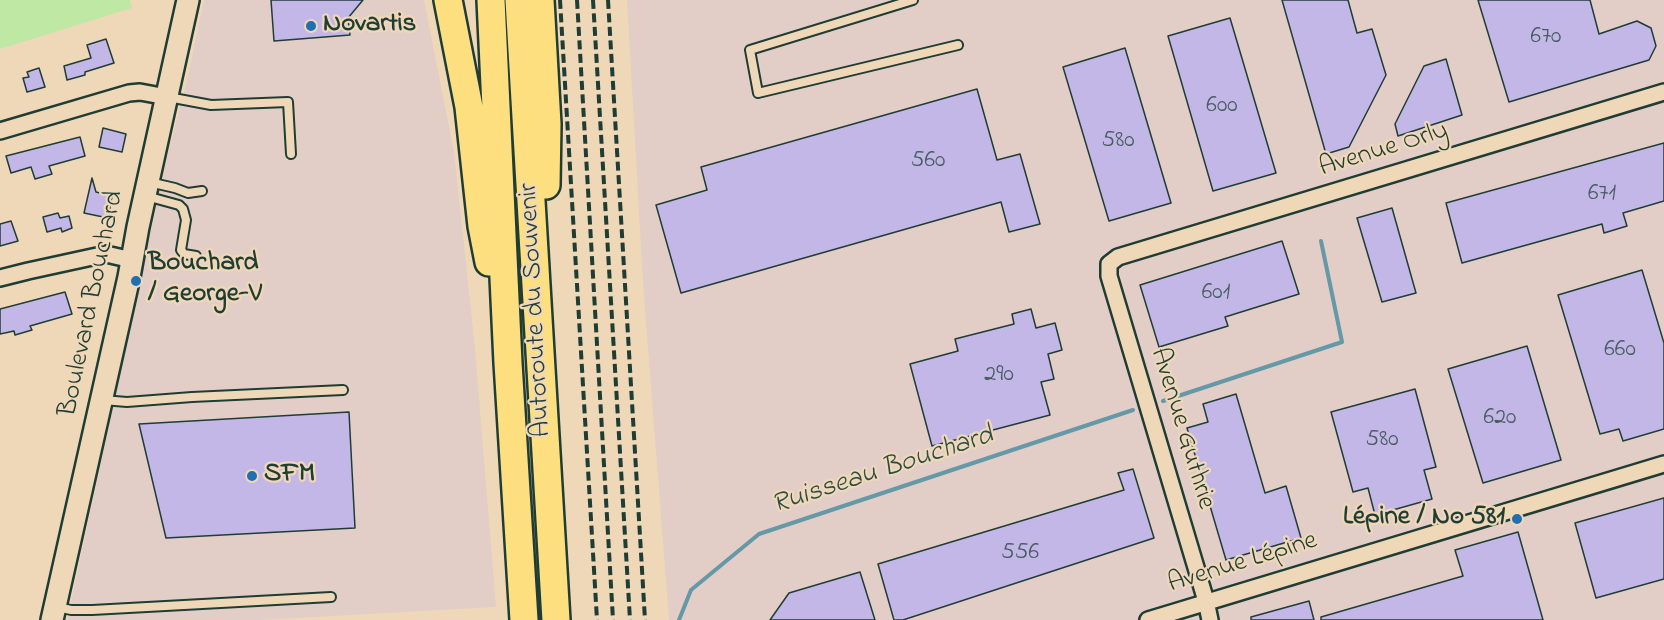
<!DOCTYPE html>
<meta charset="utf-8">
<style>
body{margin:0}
canvas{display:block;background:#efd8b8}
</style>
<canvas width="1664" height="620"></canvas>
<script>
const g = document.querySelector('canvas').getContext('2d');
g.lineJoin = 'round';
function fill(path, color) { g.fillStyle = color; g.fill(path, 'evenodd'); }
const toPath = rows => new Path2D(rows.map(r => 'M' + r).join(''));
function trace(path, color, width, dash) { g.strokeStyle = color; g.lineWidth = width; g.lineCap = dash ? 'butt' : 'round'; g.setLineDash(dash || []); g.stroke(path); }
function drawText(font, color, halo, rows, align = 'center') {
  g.font = font + ' "Indie Flower",sans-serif'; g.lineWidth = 4.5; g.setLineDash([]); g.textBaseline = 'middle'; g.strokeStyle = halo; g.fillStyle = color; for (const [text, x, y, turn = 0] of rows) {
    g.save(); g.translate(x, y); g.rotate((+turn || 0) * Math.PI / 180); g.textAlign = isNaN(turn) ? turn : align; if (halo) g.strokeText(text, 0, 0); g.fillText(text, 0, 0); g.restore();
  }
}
const built = toPath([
 [204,0,424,0,454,152,475,348,496,607,260,620,67,620,165,166,187,80],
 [627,0,1664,0,1664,620,669,620,643,283]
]);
const green = toPath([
 [0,0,130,0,132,8,0,49]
]);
const stream = toPath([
 [1163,401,1342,342,1321,241],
 [679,620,691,590,759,534,1133,410]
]);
const building = toPath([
 [271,0,363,0,348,18,350,35,274,41,271,0],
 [1282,0,1348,0,1357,33,1372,29,1386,75,1349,147,1326,154,1282,0],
 [1478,0,1590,0,1599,34,1637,21,1651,28,1656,46,1649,60,1509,102,1478,0],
 [1230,18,1276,173,1213,191,1168,36,1230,18],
 [106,39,114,63,85,72,85,75,67,80,64,66,91,58,87,45,106,39],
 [1125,48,1171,203,1109,221,1063,67,1125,48],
 [1446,59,1462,115,1398,136,1395,124,1424,66,1446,59],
 [39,68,45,87,27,92,23,78,29,77,27,72,39,68],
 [977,89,997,160,1020,154,1040,224,1009,232,1001,202,681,293,656,205,707,190,701,167,977,89],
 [103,128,126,134,122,152,99,147,103,128],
 [80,137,85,156,49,166,52,174,35,179,31,167,11,173,6,156,80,137],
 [1664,143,1664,201,1623,213,1627,226,1604,233,1602,224,1462,263,1446,203,1664,143],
 [92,178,96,192,112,196,108,218,84,213,92,178],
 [1392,208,1416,293,1382,302,1357,218,1392,208],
 [58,213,60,218,69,216,72,228,62,232,61,228,47,232,43,217,58,213],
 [11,221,18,241,0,246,0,224,11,221],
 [1282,241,1299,294,1225,317,1228,326,1159,347,1140,285,1282,241],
 [1642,270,1664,343,1664,429,1623,441,1619,429,1600,434,1558,295,1642,270],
 [65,292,72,314,30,326,32,330,15,335,14,331,0,334,0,309,65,292],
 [1031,309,1036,328,1055,323,1062,350,1048,354,1054,379,1041,382,1050,415,932,446,910,364,958,351,955,339,1014,324,1012,314,1031,309],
 [1527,346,1561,460,1483,483,1448,369,1527,346],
 [1415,389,1436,467,1424,470,1432,499,1375,515,1368,488,1353,492,1331,412,1415,389],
 [1236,394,1265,493,1286,486,1301,538,1226,560,1187,428,1208,422,1203,404,1236,394],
 [349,412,355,528,166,538,139,424,349,412],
 [1133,469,1154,538,903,620,894,620,878,564,1124,490,1118,473,1133,469],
 [1664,498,1664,579,1596,598,1575,523,1664,498],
 [1518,532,1543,620,1321,620,1321,617,1463,576,1455,550,1518,532],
 [860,572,875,620,770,620,789,593,860,572],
 [1309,601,1314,620,1251,620,1251,617,1309,601]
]);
const service = toPath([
 [913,0,750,50,758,93,958,45],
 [168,97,211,105,288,102,291,154],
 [149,182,175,188,188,193,202,191],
 [146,196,179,205,183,209,186,220,181,250,184,254,196,256],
 [103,400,127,402,192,397,343,390],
 [57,607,71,610,92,610,331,597]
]);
const minor = toPath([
 [0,131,129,93,140,92,167,97],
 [0,278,28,271,106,254,132,260],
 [1148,620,1664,464],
 [1210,620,1206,601,1109,276,1109,264,1118,257,1664,92]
]);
const secondary = toPath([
 [52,620,129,277,138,227,188,0]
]);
const motorway = toPath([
 [448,0,469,107,482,226,489,262],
 [491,0,508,363,524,620],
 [519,0,556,620],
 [540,0,547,124,546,185]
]);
const rail = toPath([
 [560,0,597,620],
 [577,0,613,620],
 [593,0,630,620],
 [608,0,645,620]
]);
const markers = [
 [311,26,6,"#1f6fb2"],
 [136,281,6,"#1f6fb2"],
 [252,476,6,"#1f6fb2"],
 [1517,519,6,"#1f6fb2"]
];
const numberNames = [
 ["670",1546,38],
 ["600",1222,107],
 ["580",1118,142],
 ["560",928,162],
 ["671",1602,195],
 ["601",1216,294],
 ["660",1620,351],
 ["290",999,376],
 ["620",1500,419],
 ["580",1382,441],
 ["556",1020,554]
];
const poiNames = [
 ["Novartis",323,26],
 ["Bouchard",148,265],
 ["/ George-V",148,296],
 ["SFM",264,476],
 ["Lépine / No 581",1505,519,"right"]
];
const streetNames = [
 ["Avenue Orly",1384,151,-17],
 ["Boulevard Bouchard",93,304,-78],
 ["Autoroute du Souvenir",537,310,-93],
 ["Avenue Guthrie",1181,429,73],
 ["Avenue Lépine",1243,564,-17]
];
const waterNames = [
 ["Ruisseau Bouchard",883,472,-18]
];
fill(built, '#e2cec6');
fill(green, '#bfe8a4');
trace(stream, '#6599a8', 4);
fill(building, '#c3b7e8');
trace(building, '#1f3d34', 1.5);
trace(service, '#1f3d34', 12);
trace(minor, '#1f3d34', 20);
trace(secondary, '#1f3d34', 26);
trace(motorway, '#1f3d34', 32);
trace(service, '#efd8b8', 8);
trace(minor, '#efd8b8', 15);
trace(secondary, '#efd8b8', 21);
trace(motorway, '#fedf80', 27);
trace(rail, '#1f3d34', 4, [9, 4.5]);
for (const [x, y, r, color] of markers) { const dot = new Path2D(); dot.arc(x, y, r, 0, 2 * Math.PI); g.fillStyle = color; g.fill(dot); trace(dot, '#efd8b8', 2); }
drawText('24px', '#485c61', null, numberNames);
drawText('bold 27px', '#1f3d34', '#efd8b8', poiNames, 'left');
drawText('27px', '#1f3d34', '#efd8b8', streetNames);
drawText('italic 28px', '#2b4c47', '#efd8b8', waterNames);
</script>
